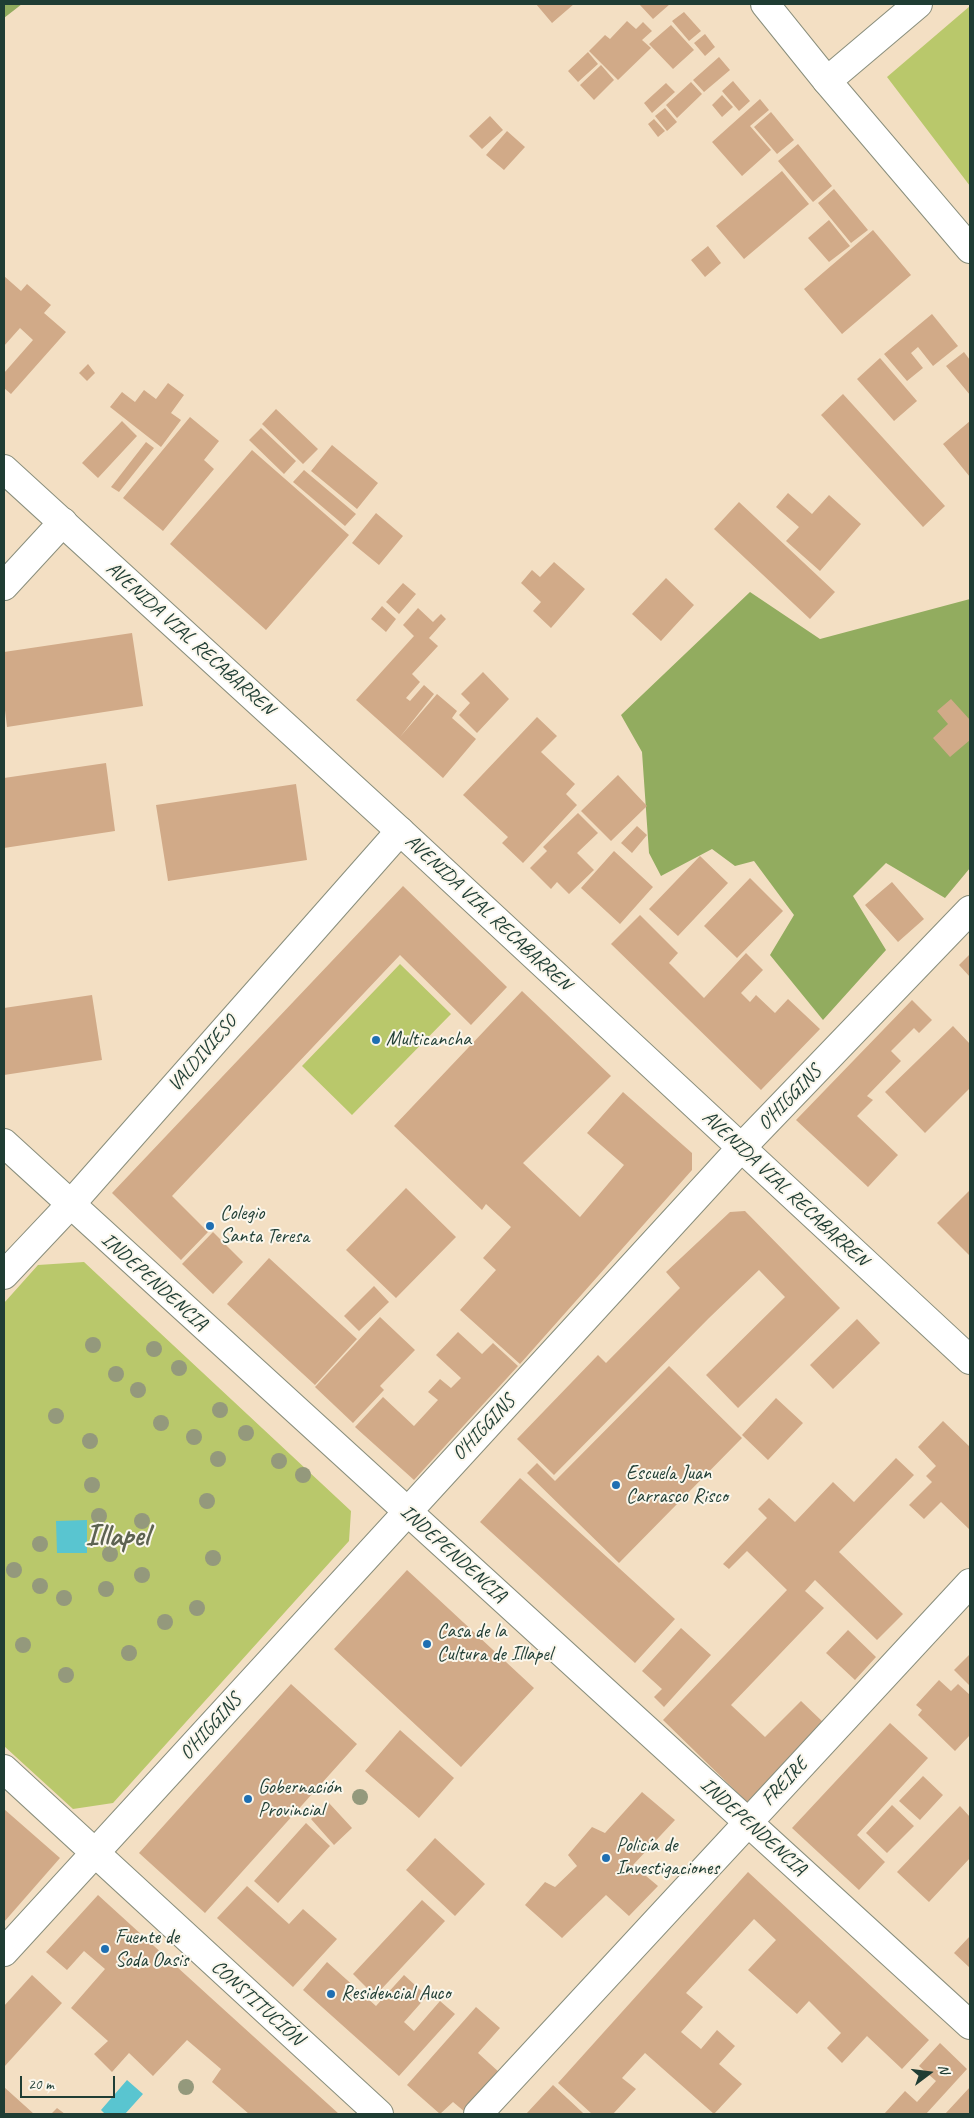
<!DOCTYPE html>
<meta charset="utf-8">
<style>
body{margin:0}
#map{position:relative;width:974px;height:2118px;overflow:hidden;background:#f3dfc3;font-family:Caveat,sans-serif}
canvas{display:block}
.frame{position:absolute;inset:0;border:5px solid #1f3d34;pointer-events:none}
.north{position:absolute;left:904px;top:2048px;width:50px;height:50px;-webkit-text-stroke:4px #fbf7ec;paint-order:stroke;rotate:75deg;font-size:14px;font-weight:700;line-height:20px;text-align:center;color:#1f3d34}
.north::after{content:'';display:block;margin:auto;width:18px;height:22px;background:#1f3d34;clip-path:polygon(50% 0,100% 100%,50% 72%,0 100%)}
.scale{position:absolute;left:20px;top:2076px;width:95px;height:22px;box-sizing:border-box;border:2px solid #1f3d34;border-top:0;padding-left:6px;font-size:15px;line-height:18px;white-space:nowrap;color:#1f3d34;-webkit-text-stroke:4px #fbf7ec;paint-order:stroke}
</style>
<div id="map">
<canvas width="974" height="2118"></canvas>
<div class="frame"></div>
<div class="north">N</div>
<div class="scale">20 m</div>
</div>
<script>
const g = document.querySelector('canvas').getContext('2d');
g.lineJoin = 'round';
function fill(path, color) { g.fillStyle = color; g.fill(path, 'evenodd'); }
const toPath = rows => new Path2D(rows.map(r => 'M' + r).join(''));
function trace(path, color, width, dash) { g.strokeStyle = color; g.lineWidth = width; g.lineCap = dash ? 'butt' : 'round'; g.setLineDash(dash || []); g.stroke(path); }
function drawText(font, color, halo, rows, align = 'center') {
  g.font = font + ' Caveat,sans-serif'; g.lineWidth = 4; g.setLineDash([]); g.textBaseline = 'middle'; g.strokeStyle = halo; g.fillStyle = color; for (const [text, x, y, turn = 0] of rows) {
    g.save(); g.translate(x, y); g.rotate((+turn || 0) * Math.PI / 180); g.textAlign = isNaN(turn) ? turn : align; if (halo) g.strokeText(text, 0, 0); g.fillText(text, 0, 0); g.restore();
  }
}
const green = toPath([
 [970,6,970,186,887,77],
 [400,964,451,1014,352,1115,302,1066],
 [84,1262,351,1511,349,1541,113,1803,73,1809,4,1746,4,1303,38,1265]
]);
const forest = toPath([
 [4,4,22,4,4,18],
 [750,592,820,639,970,599,970,868,945,898,886,863,853,896,886,950,823,1020,770,955,794,915,754,861,735,866,712,849,661,876,649,853,642,752,621,715]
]);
const water = toPath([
 [87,1520,87,1553,57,1553,56,1521],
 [127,2080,143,2094,125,2114,105,2114,101,2110]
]);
const building = toPath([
 [536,4,574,4,552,23],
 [639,4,670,4,653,19],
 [684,12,701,31,689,41,672,21],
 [627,21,636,29,643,22,652,31,642,40,651,48,618,80,589,51,605,35,610,39],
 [671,25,694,50,673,69,649,44],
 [705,34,715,47,705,56,694,43],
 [588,52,598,64,578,82,568,71],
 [719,57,730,70,704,92,693,80],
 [601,65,614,80,594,100,580,85],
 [733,81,750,101,739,111,722,91],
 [691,82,702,94,677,118,666,105],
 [666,83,675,92,652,113,644,103],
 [722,95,733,107,722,117,712,105],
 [760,99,769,110,750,126,771,150,742,176,712,142],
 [665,108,677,122,667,131,655,116],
 [771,112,794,140,777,154,754,127],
 [490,116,503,130,482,149,469,136],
 [654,119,665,131,658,137,648,124],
 [507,131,525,147,504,170,486,155],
 [798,144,832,186,813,202,778,161],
 [782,171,809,204,744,259,716,226],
 [834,189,868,230,851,243,818,203],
 [829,220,850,246,829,262,808,238],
 [873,230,911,275,842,334,804,289],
 [708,246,721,263,705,277,691,260],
 [4,276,21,291,27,284,51,305,44,313,66,332,11,394,4,388,4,373,33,340,20,328,4,346],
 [932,314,958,346,933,366,918,347,911,353,923,368,907,381,884,354],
 [964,352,970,360,970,395,946,366],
 [880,358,917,401,894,421,857,379],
 [88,364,95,373,87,381,79,373],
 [168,383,184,395,171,413,181,420,161,447,110,407,122,392,135,402,144,390,156,399],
 [843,394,945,506,923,527,821,415],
 [276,409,318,449,303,464,262,424],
 [190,417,219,441,204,460,214,469,163,531,123,498],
 [122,421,137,436,98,478,82,463],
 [970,421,970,477,943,444],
 [261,428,296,461,284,474,249,440],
 [146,442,154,448,119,492,111,487],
 [332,445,378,483,357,509,311,471],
 [252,450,349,535,266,630,170,544],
 [304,470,356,514,345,526,293,482],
 [788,493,812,514,829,495,861,524,820,571,786,541,799,527,776,507],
 [739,502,835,592,810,619,714,529],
 [376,513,403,536,379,565,352,543],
 [554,562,585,589,551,628,533,611,541,602,521,583,532,570,540,577],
 [666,578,694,605,661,641,632,614],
 [403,583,416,594,399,614,386,602],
 [382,606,396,619,386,632,371,619],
 [418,608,433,622,441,614,446,619,429,638,438,646,412,674,420,682,406,698,410,701,424,685,434,694,400,737,437,694,457,711,452,718,476,739,443,778,356,700,414,636,403,625],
 [132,633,143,706,7,727,4,702,4,652],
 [483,672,509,699,477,733,459,715,470,703,461,694],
 [951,699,970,720,970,740,950,757,933,738,948,724,937,711],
 [537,717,557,736,541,752,575,784,566,794,577,805,523,863,502,843,508,837,463,795],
 [106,763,115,831,4,848,4,778],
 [618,775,647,806,611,841,581,811],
 [296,784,307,860,168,881,156,805],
 [578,813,598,833,577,853,594,870,569,894,557,882,551,889,530,868,547,851,543,847],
 [637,826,647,835,632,853,621,843],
 [614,851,653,887,620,924,581,888],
 [700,856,728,883,678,936,649,909],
 [750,878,783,911,737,958,704,926],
 [892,882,924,919,898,942,865,905],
 [403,886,507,987,471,1025,400,955,172,1196,208,1232,181,1260,112,1193],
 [640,915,678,953,669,963,704,998,746,953,763,970,741,993,750,1002,756,995,775,1013,788,999,820,1029,761,1090,611,944],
 [970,954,970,977,959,965],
 [522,991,611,1076,523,1163,580,1217,624,1165,587,1133,623,1092,692,1153,692,1170,520,1364,460,1310,496,1270,483,1258,511,1227,486,1204,482,1210,394,1126],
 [92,995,102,1060,4,1075,4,1008],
 [912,1000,932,1020,919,1033,914,1028,891,1051,901,1061,867,1096,873,1100,857,1116,898,1155,868,1187,796,1120],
 [953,1026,970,1044,970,1088,925,1133,885,1092],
 [406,1188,456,1237,396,1298,346,1250],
 [970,1190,970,1256,937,1223],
 [745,1211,840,1308,738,1408,706,1375,785,1297,759,1270,709,1318,554,1475,517,1439,598,1355,606,1363,680,1288,666,1272,730,1212],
 [213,1232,243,1262,213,1294,182,1264],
 [269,1258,357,1339,315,1385,227,1304],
 [374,1286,389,1302,359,1331,344,1316],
 [380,1317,415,1350,380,1386,384,1390,353,1423,315,1387],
 [857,1319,880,1343,833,1389,810,1365],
 [458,1332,482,1354,493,1343,518,1366,414,1480,355,1427,383,1397,414,1426,438,1400,428,1392,440,1379,451,1388,461,1378,436,1355],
 [669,1366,742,1438,619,1563,527,1473,537,1463,555,1481],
 [776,1398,803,1423,768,1460,742,1435],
 [943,1421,970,1447,970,1530,941,1502,924,1519,909,1505,932,1482,926,1476,936,1466,918,1447],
 [896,1458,914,1475,839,1552,903,1614,877,1640,815,1580,805,1591,824,1608,731,1705,765,1737,801,1701,824,1723,747,1802,663,1720,787,1590,747,1551,729,1569,723,1564,767,1518,758,1509,769,1498,795,1522,833,1482,854,1502],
 [520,1478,675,1619,635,1663,480,1522],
 [407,1570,534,1688,461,1767,334,1649],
 [681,1628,711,1655,664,1707,654,1697,662,1689,642,1671],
 [848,1630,876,1657,855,1680,826,1653],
 [970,1654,970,1686,954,1670],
 [939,1680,951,1691,958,1684,970,1695,970,1735,955,1751,918,1715,922,1710,916,1705],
 [291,1684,357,1744,205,1913,139,1853],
 [890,1723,928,1758,857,1835,885,1862,859,1890,792,1828],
 [400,1730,454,1778,419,1818,365,1771],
 [923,1776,943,1795,920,1820,899,1801],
 [642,1792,675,1820,633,1865,658,1886,629,1916,606,1895,562,1938,525,1905,545,1882,555,1887,577,1866,568,1855,592,1827,605,1833],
 [329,1803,352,1828,334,1845,311,1819],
 [892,1805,914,1826,887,1853,866,1833],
 [960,1806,970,1817,970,1858,929,1902,897,1872],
 [4,1809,60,1858,4,1922],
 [306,1823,330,1846,278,1903,254,1881],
 [435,1838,485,1884,455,1916,406,1870],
 [748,1872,929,2040,902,2069,867,2036,842,2063,827,2048,841,2033,809,2001,797,2014,748,1970,776,1940,754,1919,686,1993,703,2007,681,2032,701,2049,717,2030,735,2046,719,2064,742,2084,714,2114,645,2053,622,2078,636,2089,613,2114,592,2114,558,2083],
 [247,1886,289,1924,303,1909,337,1939,293,1987,217,1918],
 [98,1895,210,1997,339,2114,249,2114,212,2082,221,2069,187,2040,153,2076,129,2053,112,2072,94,2054,108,2041,71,2008,105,1969,84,1951,67,1970,46,1952],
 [422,1900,445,1921,375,1996,353,1974],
 [970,1936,970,1968,954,1953],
 [327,1962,376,2006,404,1975,427,1996,404,2022,414,2031,440,2001,455,2014,399,2076,303,1990],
 [32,1975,62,2003,4,2067,4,2006],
 [476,2007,500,2028,478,2053,500,2073,465,2112,453,2102,440,2114,407,2085],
 [940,2043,967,2069,926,2114,884,2114,905,2091,917,2102,936,2081,919,2066],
 [553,2085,582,2112,584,2114,526,2114],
 [4,2087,34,2114,4,2114],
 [970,2087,970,2114,945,2114],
 [57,2108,65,2114,51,2114]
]);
const minor = toPath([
 [827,81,918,4],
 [4,586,63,522],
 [741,1148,970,910],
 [478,2114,970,1583]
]);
const tertiary = toPath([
 [765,4,827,81,970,249],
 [4,1275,70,1205,400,831],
 [4,1952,741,1148]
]);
const secondary = toPath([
 [4,469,400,831,970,1360]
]);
const primary = toPath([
 [4,1143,970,2025],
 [4,1769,379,2114]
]);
const trees = [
 [93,1345],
 [154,1349],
 [179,1368],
 [116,1374],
 [138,1390],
 [220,1410],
 [56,1416],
 [161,1423],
 [246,1433],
 [194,1437],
 [90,1441],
 [218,1459],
 [279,1461],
 [303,1475],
 [92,1485],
 [207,1501],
 [99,1516],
 [142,1521],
 [40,1544],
 [110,1554],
 [213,1558],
 [14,1570],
 [142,1575],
 [40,1586],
 [106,1589],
 [64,1598],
 [197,1608],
 [165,1622],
 [23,1645],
 [129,1653],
 [66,1675],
 [360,1797],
 [186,2087]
];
const markers = [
 [376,1040,5,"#1f6fb2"],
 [210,1226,5,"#1f6fb2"],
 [616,1485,5,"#1f6fb2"],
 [427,1644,5,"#1f6fb2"],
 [248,1799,5,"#1f6fb2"],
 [606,1858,5,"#1f6fb2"],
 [105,1949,5,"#1f6fb2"],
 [331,1994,5,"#1f6fb2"]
];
const streetNames = [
 ["AVENIDA VIAL RECABARREN",190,639,42],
 ["AVENIDA VIAL RECABARREN",488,913,43],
 ["VALDIVIESO",203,1054,-49],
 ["O'HIGGINS",790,1098,-46],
 ["AVENIDA VIAL RECABARREN",785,1189,43],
 ["INDEPENDENCIA",154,1282,42],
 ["O'HIGGINS",484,1428,-47],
 ["INDEPENDENCIA",453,1554,42],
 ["O'HIGGINS",211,1727,-48],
 ["FREIRE",785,1782,-47],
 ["INDEPENDENCIA",753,1827,42],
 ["CONSTITUCIÓN",257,2003,42]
];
const poiNames = [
 ["Multicancha",386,1040],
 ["Colegio",220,1214],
 ["Santa Teresa",220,1237],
 ["Escuela Juan",626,1474],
 ["Carrasco Risco",626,1497],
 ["Casa de la",437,1632],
 ["Cultura de Illapel",437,1655],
 ["Gobernación",258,1788],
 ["Provincial",258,1811],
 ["Policía de",616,1846],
 ["Investigaciones",616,1869],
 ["Fuente de",115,1938],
 ["Soda Oasis",115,1961],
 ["Residencial Auco",341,1994]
];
const townNames = [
 ["Illapel",117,1537]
];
fill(green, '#b9c86b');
fill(forest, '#92ac5f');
fill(water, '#59c5d0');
fill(building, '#d1aa88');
trace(minor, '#898e7c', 30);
trace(tertiary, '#898e7c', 30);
trace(secondary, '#898e7c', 30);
trace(primary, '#898e7c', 30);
trace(minor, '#fff', 28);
trace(tertiary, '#fff', 28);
trace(secondary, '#fff', 28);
trace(primary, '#fff', 28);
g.fillStyle = '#94997c';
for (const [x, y] of trees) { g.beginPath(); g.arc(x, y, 8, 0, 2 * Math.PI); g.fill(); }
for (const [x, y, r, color] of markers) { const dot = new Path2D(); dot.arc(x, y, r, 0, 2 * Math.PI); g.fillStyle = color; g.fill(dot); trace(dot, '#fbf7ec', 2); }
drawText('20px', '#1f3d34', '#fbf7ec', streetNames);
drawText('20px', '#1f3d34', '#fbf7ec', poiNames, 'left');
drawText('bold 30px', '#5d6351', '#fbf7ec', townNames);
</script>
